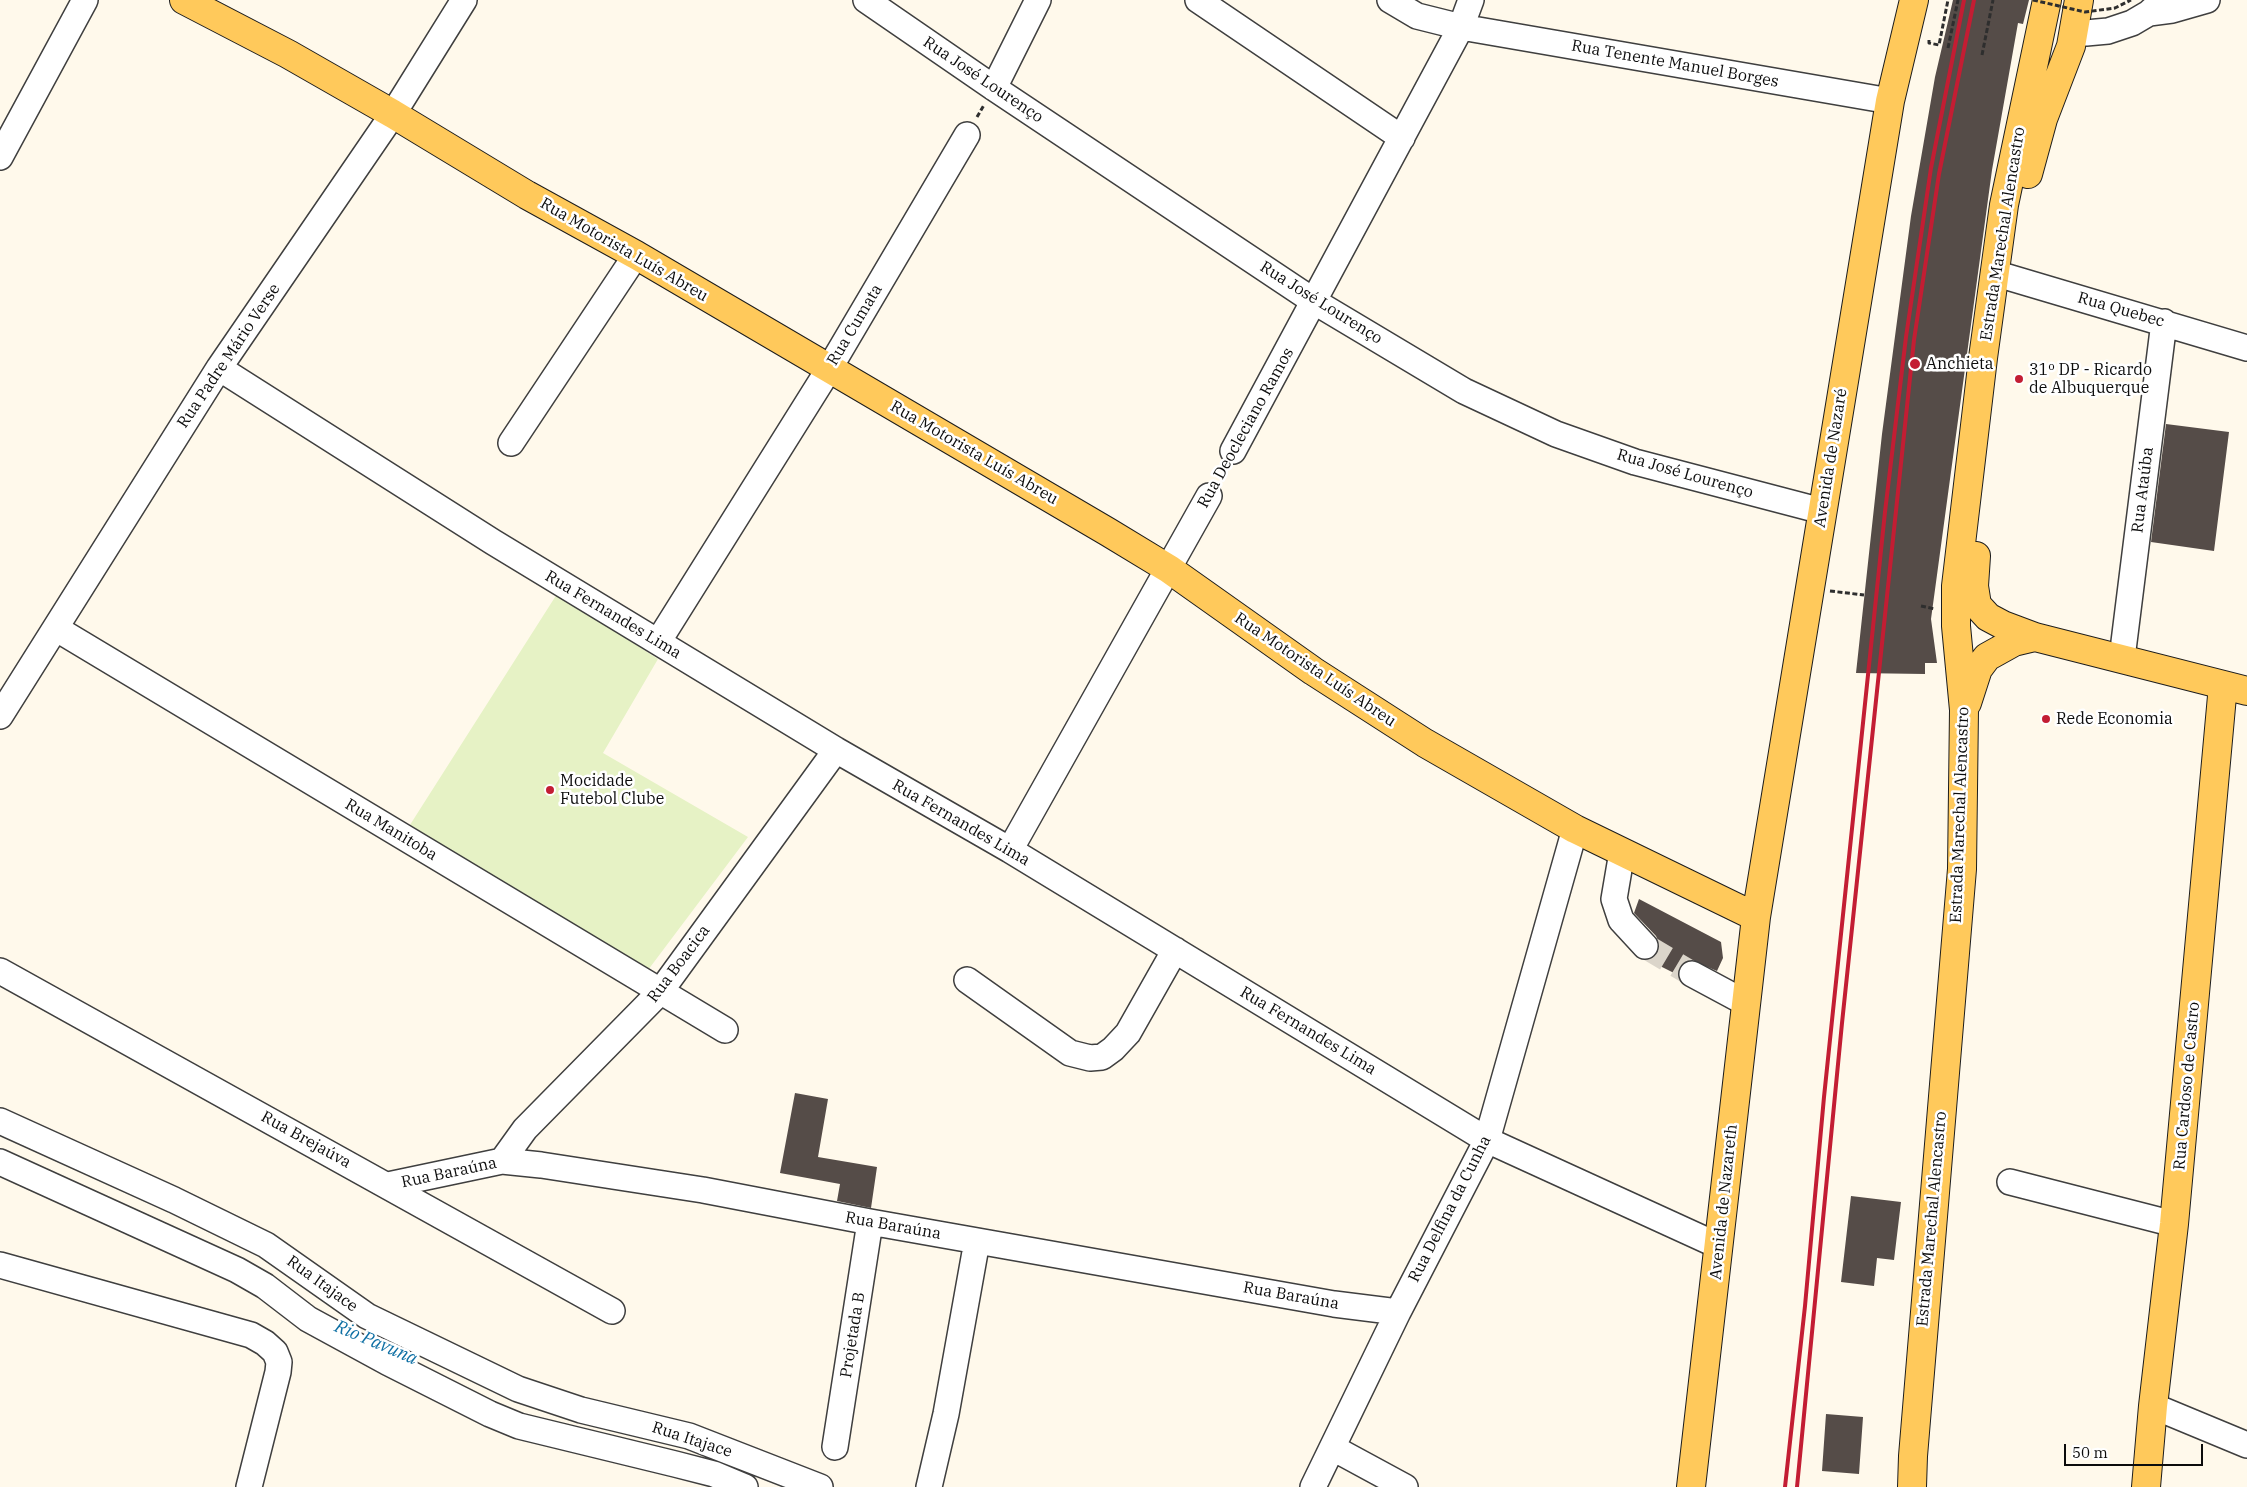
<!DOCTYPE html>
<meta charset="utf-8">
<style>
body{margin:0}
#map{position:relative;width:2247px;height:1487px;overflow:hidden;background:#fff9eb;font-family:"IBM Plex Serif",serif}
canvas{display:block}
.scale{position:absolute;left:2064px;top:1444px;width:139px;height:22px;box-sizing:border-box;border:2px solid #0c0c0c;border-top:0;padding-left:6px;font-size:15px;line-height:18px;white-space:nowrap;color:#0c0c0c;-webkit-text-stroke:4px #fff;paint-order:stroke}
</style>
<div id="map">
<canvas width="2247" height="1487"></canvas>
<div class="scale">50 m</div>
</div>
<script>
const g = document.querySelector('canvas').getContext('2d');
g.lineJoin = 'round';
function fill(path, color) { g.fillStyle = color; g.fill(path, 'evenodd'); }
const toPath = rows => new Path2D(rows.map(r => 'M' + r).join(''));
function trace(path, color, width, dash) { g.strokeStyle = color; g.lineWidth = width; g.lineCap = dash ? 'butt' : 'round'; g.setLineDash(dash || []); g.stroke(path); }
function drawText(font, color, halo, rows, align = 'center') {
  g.font = font + ' "IBM Plex Serif",serif'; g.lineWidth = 5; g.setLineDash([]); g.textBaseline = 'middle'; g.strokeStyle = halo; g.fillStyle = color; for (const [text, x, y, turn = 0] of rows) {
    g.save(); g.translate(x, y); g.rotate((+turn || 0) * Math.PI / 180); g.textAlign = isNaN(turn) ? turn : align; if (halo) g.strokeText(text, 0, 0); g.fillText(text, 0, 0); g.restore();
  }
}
const pitch = toPath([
 [557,594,658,659,603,753,748,837,648,970,408,828]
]);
const building = toPath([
 [1953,0,2029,0,2023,24,2018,23,1992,170,1931,619,1937,663,1925,663,1925,674,1856,673,1882,434,1911,216,1935,77],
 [2166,424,2229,432,2214,551,2151,542],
 [1639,899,1721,942,1723,958,1717,971,1691,960,1680,967,1678,975,1648,960,1655,956,1659,943,1656,936,1634,913],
 [795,1093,828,1099,818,1157,877,1167,871,1208,837,1201,840,1184,780,1173],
 [1851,1196,1901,1202,1894,1260,1877,1258,1874,1286,1841,1282],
 [1826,1414,1863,1417,1859,1474,1822,1471]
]);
const minorTunnel = toPath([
 [1645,946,1692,974]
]);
const path = toPath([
 [1929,40,1929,43,1939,45,1948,0],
 [1948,48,1958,0],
 [1982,55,1993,0],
 [977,117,984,105],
 [1830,591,1864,595],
 [1921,606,1935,609]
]);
const minor = toPath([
 [866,0,994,88,1315,302,1464,391,1556,434,1635,462,1822,511],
 [1198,0,1402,138],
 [1390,0,1417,16,1461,27,1890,101],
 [2149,13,2172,10,2207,0],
 [2075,31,2086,33,2108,31,2132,23,2149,13,2163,0],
 [994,88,1038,0],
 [0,157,85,0],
 [1994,273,2247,348],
 [219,368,493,542,836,750,1010,850,1487,1140,1719,1246],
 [511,443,636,255],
 [1233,451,1461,27,1471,0],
 [57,629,725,1030],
 [658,642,829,369,967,135],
 [2122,658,2164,322],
 [0,716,219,368,393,114,464,0],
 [1010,850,1209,496],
 [1622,852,1614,899,1621,920,1645,946],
 [0,971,612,1311],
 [1692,974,1746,1003],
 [967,980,1070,1053,1090,1058,1102,1057,1113,1049,1128,1033,1175,950],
 [0,1121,174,1200,266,1245,367,1316,518,1389,581,1410,689,1436,820,1487],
 [502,1161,525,1129,660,992,836,750],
 [0,1162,237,1270,265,1286,308,1319,387,1362,490,1414,519,1426,675,1464,714,1474,745,1487],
 [2010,1182,2174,1224],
 [388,1185,502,1161,541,1165,703,1190,870,1222,1334,1304,1398,1312],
 [0,1265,251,1335,265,1343,275,1352,279,1362,278,1372,249,1487],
 [2153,1406,2247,1445],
 [835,1447,870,1222],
 [1333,1448,1405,1487],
 [929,1487,946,1414,977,1241],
 [1313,1487,1398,1312,1487,1140,1575,829]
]);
const major = toPath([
 [184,0,288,54,393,114,527,195,636,255,1108,532,1169,569,1313,671,1425,743,1575,829,1756,917],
 [2028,174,2043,119,2071,46,2079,0],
 [1976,556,1974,586,1977,605,1988,617,2003,625,2035,637,2247,691],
 [1967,703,1978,669,1987,657,2014,642,2035,637],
 [1691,1487,1756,917,1890,101,1914,0],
 [1912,1487,1913,1456,1962,869,1964,710,1956,626,1956,586,1983,358,2004,205,2047,0],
 [2146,1487,2153,1406,2174,1224,2223,685]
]);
const rail = toPath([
 [1785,1487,1805,1306,1824,1097,1885,512,1906,337,1931,168,1964,0],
 [1797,1487,1842,1023,1914,340,1939,174,1974,0]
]);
const pathBridge = toPath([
 [2033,0,2085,12,2115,8,2131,0]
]);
const markers = [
 [1915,364,6,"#c31d33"],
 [2019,379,5,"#c31d33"],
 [2046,719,5,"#c31d33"],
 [550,790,5,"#c31d33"]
];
const streetNames = [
 ["Rua Tenente Manuel Borges",1675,64,10],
 ["Rua José Lourenço",983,80,34],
 ["Estrada Marechal Alencastro",2003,234,-81],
 ["Rua Motorista Luís Abreu",624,250,30],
 ["Rua José Lourenço",1321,303,32],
 ["Rua Quebec",2121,310,16],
 ["Rua Cumata",855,325,-59],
 ["Rua Padre Mário Verse",229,356,-56],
 ["Rua Deocleciano Ramos",1246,428,-61],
 ["Rua Motorista Luís Abreu",974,453,30],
 ["Avenida de Nazaré",1831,458,-81],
 ["Rua José Lourenço",1685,474,16],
 ["Rua Ataúba",2143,490,-83],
 ["Rua Fernandes Lima",613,615,31],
 ["Rua Motorista Luís Abreu",1315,670,34],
 ["Estrada Marechal Alencastro",1960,815,-88],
 ["Rua Fernandes Lima",961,823,30],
 ["Rua Manitoba",391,830,31],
 ["Rua Boacica",679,964,-53],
 ["Rua Fernandes Lima",1308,1031,31],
 ["Rua Cardoso de Castro",2187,1086,-85],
 ["Rua Brejaúva",306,1140,29],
 ["Rua Baraúna",449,1173,-12],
 ["Avenida de Nazareth",1724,1202,-84],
 ["Rua Delfina da Cunha",1450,1209,-63],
 ["Estrada Marechal Alencastro",1932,1219,-85],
 ["Rua Baraúna",893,1226,10],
 ["Rua Itajace",322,1284,36],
 ["Rua Baraúna",1291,1296,10],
 ["Projetada B",853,1335,-81],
 ["Rua Itajace",692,1440,18]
];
const poiNames = [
 ["Anchieta",1926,364],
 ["31º DP - Ricardo",2029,370],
 ["de Albuquerque",2029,388],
 ["Rede Economia",2056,719],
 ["Mocidade",560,781],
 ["Futebol Clube",560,799]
];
const waterNames = [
 ["Rio Pavuna",376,1343,23]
];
fill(pitch, '#e6f2c5');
fill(building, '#554c48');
trace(minorTunnel, '#dbd5ca', 25, [25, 12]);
trace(minor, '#3f3f3f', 28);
trace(major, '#1d1d1d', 30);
trace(path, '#2e2e2e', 3, [5, 2.5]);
trace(minor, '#fff', 25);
trace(major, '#ffc95b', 28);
trace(rail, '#c31d33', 4);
trace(pathBridge, '#2e2e2e', 3, [5, 2.5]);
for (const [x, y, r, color] of markers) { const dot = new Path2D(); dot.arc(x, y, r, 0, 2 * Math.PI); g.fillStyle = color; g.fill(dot); trace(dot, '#fff', 2); }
drawText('16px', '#0c0c0c', '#fff', streetNames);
drawText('16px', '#0c0c0c', '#fff', poiNames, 'left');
drawText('italic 18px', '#0f70a4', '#fff', waterNames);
</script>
